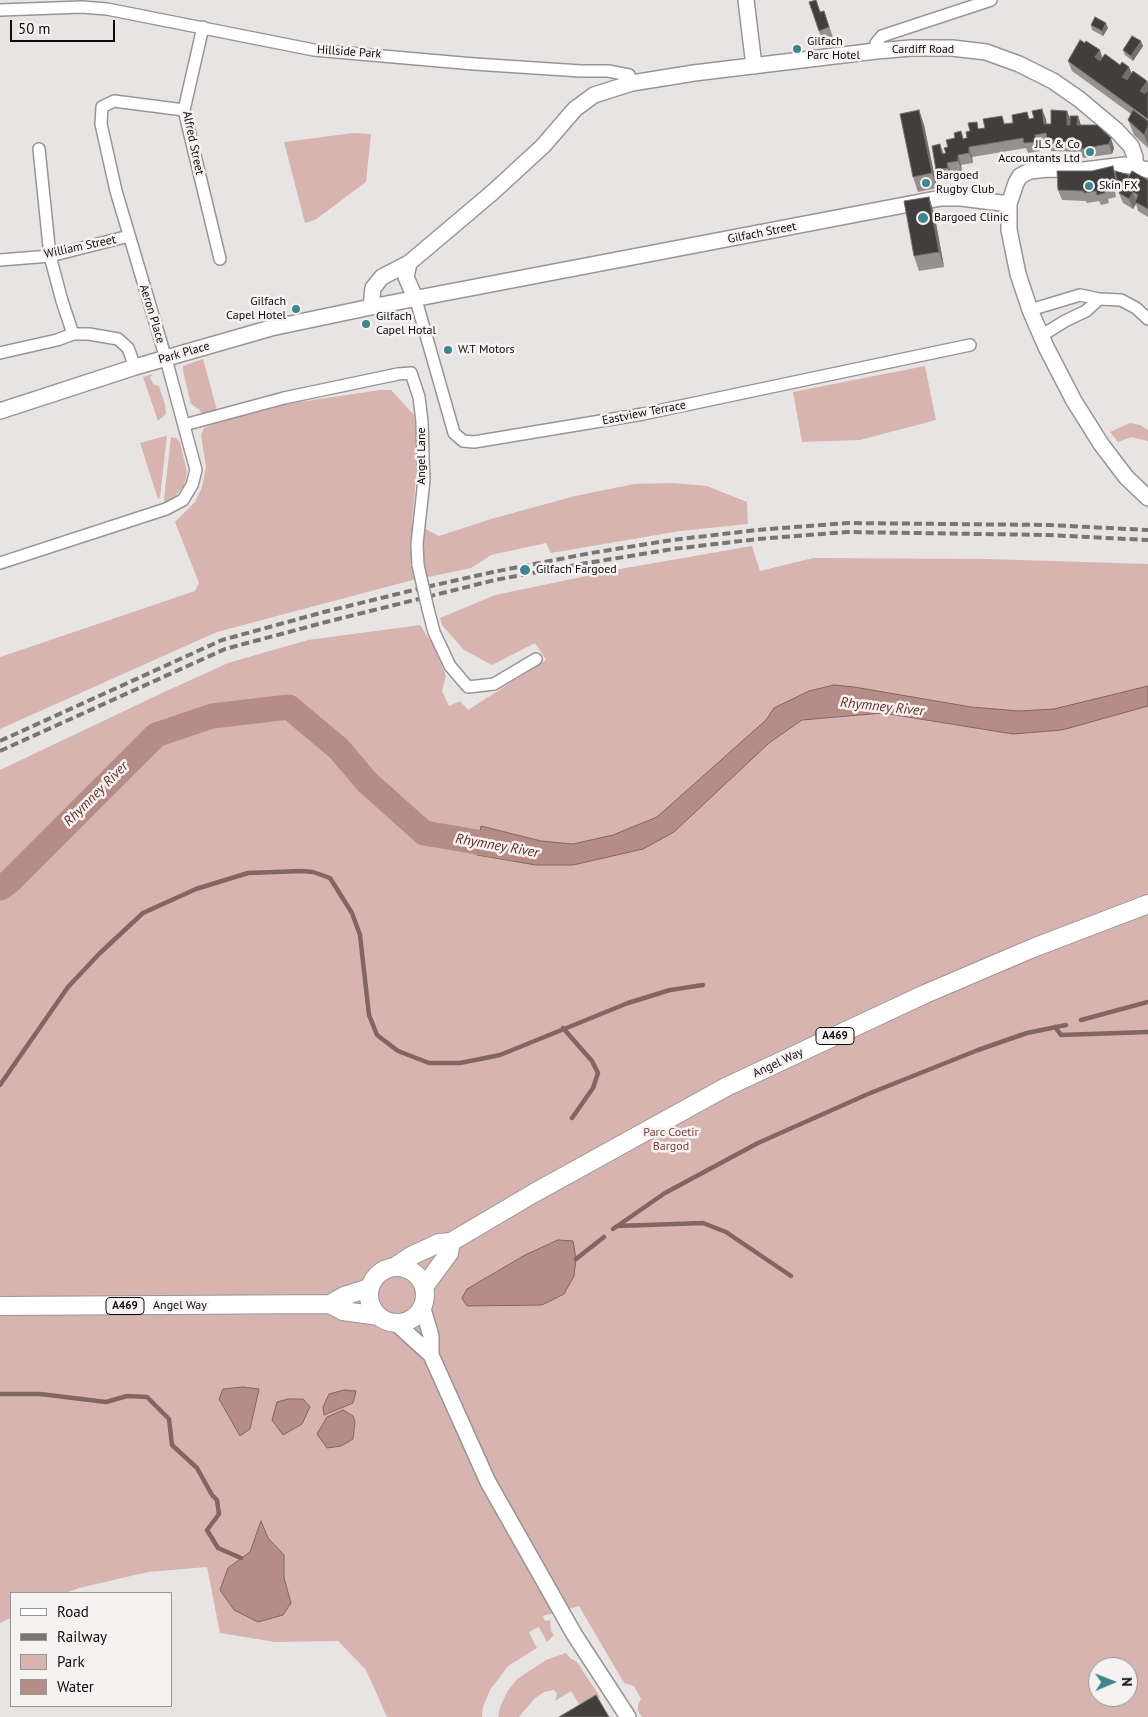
<!DOCTYPE html>
<style>
body{margin:0}
#map{position:relative;width:1148px;height:1717px;overflow:hidden;background:#e9e4e4;font-family:"PT Sans",sans-serif}
canvas{display:block}
.legend{position:absolute;left:10px;top:1592px;width:162px;height:115px;box-sizing:border-box;background:#f6f2f1;border:1px solid #989695;margin:0;padding:6px 9px;list-style:none;font-size:15px;color:#0c0b0b}
.legend li{display:flex;align-items:center;gap:10px;height:25px}
.legend b{width:25px;border:1px solid #989695}
.north{position:absolute;left:1088px;top:1657px;width:50px;height:50px;box-sizing:border-box;background:#f6f2f1;border:1px solid #989695;border-radius:50%;rotate:89deg;font-size:14px;font-weight:700;line-height:20px;text-align:center;color:#0c0b0b}
.north::after{content:'';display:block;margin:auto;width:18px;height:22px;background:#3f858f;clip-path:polygon(50% 0,100% 100%,50% 72%,0 100%)}
.scale{position:absolute;left:10px;top:20px;width:105px;height:22px;box-sizing:border-box;border:2px solid #0c0b0b;border-top:0;padding-left:6px;font-size:15px;line-height:18px;white-space:nowrap;color:#0c0b0b;-webkit-text-stroke:4px #f6f2f1;paint-order:stroke}
</style>
<div id="map">
<canvas width="1148" height="1717"></canvas>
<ul class="legend">
<li><b style="height:6px;background:#fff"></b>Road</li>
<li><b style="height:6px;background:#787575"></b>Railway</li>
<li><b style="height:14px;background:#d7b4af"></b>Park</li>
<li><b style="height:14px;background:#b68c87"></b>Water</li>
</ul>
<div class="north">N</div>
<div class="scale">50 m</div>
</div>
<script>
const g = document.querySelector('canvas').getContext('2d');
g.lineJoin = 'round';
function fill(path, color) { g.fillStyle = color; g.fill(path, 'evenodd'); }
const toPath = rows => new Path2D(rows.map(r => 'M' + r).join(''));
function trace(path, color, width, dash) { g.strokeStyle = color; g.lineWidth = width; g.lineCap = dash ? 'butt' : 'round'; g.setLineDash(dash || []); g.stroke(path); }
function drawText(font, color, halo, rows, align = 'center') {
  g.font = font + ' "PT Sans",sans-serif'; g.lineWidth = 5; g.setLineDash([]); g.textBaseline = 'middle'; g.strokeStyle = halo; g.fillStyle = color; for (const [text, x, y, turn = 0] of rows) {
    g.save(); g.translate(x, y); g.rotate((+turn || 0) * Math.PI / 180); g.textAlign = isNaN(turn) ? turn : align; if (halo) g.strokeText(text, 0, 0); g.fillText(text, 0, 0); g.restore();
  }
}
const green = toPath([
 [353,133,371,134,366,182,315,220,305,223,284,142],
 [203,359,217,410,201,414,200,410,191,404,183,371,183,366],
 [925,366,936,420,860,440,802,442,793,392],
 [153,374,150,377,153,384,159,386,165,404,166,414,158,421,143,377],
 [380,390,391,390,414,415,418,455,412,522,439,536,491,519,575,496,634,484,673,483,707,486,747,502,748,524,680,531,551,553,546,543,491,555,471,568,409,581,217,632,0,729,0,657,195,591,199,583,175,522,195,502,202,487,206,467,201,435,204,428,222,420,286,404],
 [1130,423,1140,425,1148,430,1148,441,1131,437,1118,442,1110,432],
 [165,436,167,436,160,497,158,499,140,443],
 [171,437,176,438,180,442,187,472,184,486,175,496,165,503,164,499],
 [752,546,760,571,813,558,989,559,1148,564,1148,1717,642,1717,638,1711,638,1705,641,1699,638,1693,634,1686,624,1683,579,1606,543,1616,545,1621,550,1620,551,1631,554,1635,547,1642,539,1627,529,1632,537,1648,508,1666,490,1690,483,1707,482,1717,387,1717,366,1670,338,1641,275,1642,220,1633,207,1567,148,1572,79,1588,66,1593,11,1593,11,1618,0,1623,0,770,162,693,228,663,308,640,420,625,433,645,446,676,442,691,449,706,460,701,468,710,546,660,535,643,492,665,464,650,442,625,440,618,495,595,620,569],
 [1098,1667,1128,1667,1128,1697,1098,1697],
 [566,1653,570,1658,577,1662,600,1697,582,1709,571,1691,555,1701,557,1694,554,1690,544,1692,534,1699,519,1717,498,1717,500,1707,507,1692,517,1679,546,1660]
]);
const water = toPath([
 [834,685,854,687,971,707,1019,711,1054,709,1148,686,1148,706,1062,730,1013,734,883,713,802,720,769,743,674,832,643,849,573,865,536,865,477,855,481,826,541,841,573,844,613,835,657,817,766,720,774,708,809,691,834,685],
 [558,1240,573,1241,576,1259,574,1276,564,1294,542,1305,467,1306,462,1298,467,1289,525,1255,558,1240],
 [243,1387,259,1389,250,1429,240,1436,219,1399,223,1389,243,1387],
 [344,1390,356,1391,353,1403,324,1415,323,1407,329,1394,344,1390],
 [288,1399,303,1399,310,1407,302,1424,283,1435,272,1420,277,1402,288,1399],
 [343,1410,353,1416,355,1422,353,1439,341,1446,327,1448,317,1434,327,1417,343,1410],
 [261,1521,268,1538,284,1555,284,1578,291,1603,283,1615,258,1622,234,1610,220,1590,228,1568,250,1552,261,1521]
]);
const stream = toPath([
 [1081,1020,1148,1002],
 [1055,1027,1061,1035,1148,1032],
 [563,1028,592,1061,598,1073,593,1088,572,1118],
 [0,1085,68,987,100,953,143,913,196,889,248,873,302,871,313,872,330,878,352,913,360,935,369,1015,377,1035,398,1051,429,1063,460,1063,500,1055,628,1003,670,990,703,985],
 [618,1226,703,1223,726,1232,791,1276],
 [613,1229,665,1193,758,1143,868,1094,978,1050,1027,1033,1066,1025],
 [576,1259,604,1237],
 [0,1394,40,1394,106,1402,127,1396,147,1397,169,1419,172,1445,197,1468,212,1495,217,1500,219,1514,207,1530,218,1548,241,1558]
]);
const river = toPath([
 [0,888,9,882,156,735,212,716,289,707,339,749,367,782,424,833,512,848]
]);
const street = toPath([
 [0,10,82,7,107,9,314,50,474,64,581,71,608,71,629,75,632,83],
 [203,27,184,110,220,259],
 [876,51,876,43,882,36,991,0],
 [39,149,50,256,62,301,73,334],
 [0,260,50,256,129,236],
 [416,300,454,433,463,441,474,442,643,414,970,345],
 [1030,310,1080,295,1099,299,1121,300,1136,308,1148,319],
 [1041,336,1065,321,1086,311,1099,299],
 [0,353,57,340,73,334,89,334,118,339,128,348,135,367],
 [184,425,284,398,398,374,411,373,419,397,422,422,423,457,424,480,417,544,418,565],
 [0,563,166,509,183,500,192,485,196,470,166,359,116,191,101,124,102,107,114,101,184,110],
 [428,609,434,632,450,666,468,687,494,684,536,659]
]);
const secondary = toPath([
 [746,0,754,66],
 [1148,170,1125,165,1084,170,1048,169,1030,171,1020,176,1016,183,1009,204,1009,230,1018,274,1030,310,1046,347,1074,401,1101,444,1126,477,1148,498],
 [409,263,406,277,416,300],
 [371,307,373,288,382,277,409,263,493,192,543,146,575,109,594,95,632,83,694,73,876,51,911,48,952,48,986,52,1019,64,1053,81,1079,99,1116,130,1131,146,1135,157,1135,166],
 [0,411,135,367,271,328,371,307,941,198,961,198,1009,204],
 [422,1306,431,1336,431,1355,488,1482,574,1634,628,1717],
 [396,1323,431,1355]
]);
const primary = toPath([
 [396,1266,411,1256,439,1243,451,1242,534,1193,726,1087,925,994,1033,948,1148,904],
 '369 1295a28 28 0 1 1 56 0a28 28 0 1 1-56 0Z',
 [424,1287,449,1253,451,1242],
 [330,1304,343,1311,379,1316],
 [0,1306,330,1304,344,1296,369,1288]
]);
const rail = toPath([
 [0,741,222,640,324,612,426,587,493,572,591,553,672,540,757,530,847,523,1049,525,1148,530],
 [0,751,225,649,326,622,495,580,587,563,673,549,758,539,847,532,1048,535,1148,540]
]);
const streetBridge = toPath([
 [418,565,428,609]
]);
const wall = toPath([
 [824,11,833,37,822,41,819,31,821,12],
 [1091,25,1108,28,1103,36,1092,30],
 [1143,46,1133,61,1125,55,1123,50],
 [1102,58,1120,65,1129,67,1132,74,1147,81,1148,84,1148,148,1134,135,1128,120,1131,114,1072,71,1068,61],
 [919,110,924,125,937,188,918,192,913,177],
 [1067,111,1070,120,1078,116,1081,125,1097,125,1114,148,1112,154,1083,158,1081,152,1051,151,1048,143,1039,145,1040,151,1028,153,1026,148,972,157,973,163,961,165,962,171,951,172,952,178,940,180,936,170,940,144,944,154,946,153,948,147,955,138,967,138,980,129,985,128,1002,116,1005,124,1030,119,1046,119,1046,124,1051,124],
 [1115,171,1148,180,1148,217,1138,211,1136,204,1133,209,1123,203,1119,193,1120,191,1115,191,1116,197,1108,199,1109,203,1101,205,1099,201,1087,203,1086,201,1062,200,1058,190],
 [934,212,944,267,919,271,914,256]
]);
const shadedWall = toPath([
 [1106,23,1108,28,1103,36,1102,31],
 [1141,41,1143,46,1133,61,1131,56],
 [1100,50,1103,60,1098,67,1095,57],
 [1129,67,1133,77,1126,87,1122,77],
 [1147,81,1148,84,1148,94,1143,101,1140,91],
 [1042,109,1046,119,1048,134,1044,124],
 [919,110,924,125,937,188,932,173],
 [1067,111,1071,121,1070,135,1067,125],
 [1078,116,1081,126,1077,125],
 [1148,126,1148,145,1144,135],
 [1035,135,1039,145,1040,151,1036,142],
 [1111,138,1114,148,1112,154,1109,144],
 [969,147,972,157,973,163,969,153],
 [958,155,961,165,962,171,958,161],
 [947,163,951,172,952,178,948,168],
 [1133,192,1137,202,1135,202,1136,204,1133,209,1129,199],
 [929,197,934,212,944,267,939,252]
]);
const building = toPath([
 [816,0,820,12,824,11,829,27,819,31,809,2,816,0],
 [1095,17,1106,23,1102,31,1091,25,1095,17],
 [1132,36,1141,41,1131,56,1123,50,1132,36],
 [1080,40,1085,43,1086,41,1100,50,1095,57,1100,61,1105,54,1120,65,1122,62,1129,67,1122,77,1127,80,1133,71,1147,81,1140,91,1145,94,1148,89,1148,119,1068,61,1080,40],
 [1042,109,1044,124,1051,124,1051,110,1067,111,1067,125,1070,125,1070,116,1078,116,1077,125,1097,125,1111,138,1109,144,1080,149,1080,142,1047,141,1046,133,1035,135,1036,142,1024,143,1023,138,969,147,969,153,958,155,958,161,947,163,948,168,936,170,932,146,940,144,942,154,946,153,944,148,948,147,946,140,955,138,954,133,961,131,963,139,967,138,966,132,970,131,968,123,977,122,978,129,985,128,983,119,1002,116,1004,124,1013,123,1012,115,1027,112,1029,119,1034,118,1032,111,1042,109],
 [919,110,932,173,913,177,900,114,919,110],
 [1133,110,1148,121,1148,126,1144,135,1128,120,1133,110],
 [1113,166,1116,181,1111,182,1113,188,1104,189,1105,193,1097,195,1096,191,1084,193,1083,191,1058,190,1057,171,1092,171,1113,166],
 [1115,171,1129,175,1123,187,1118,186,1115,171],
 [1132,171,1148,180,1148,209,1135,202,1138,195,1135,193,1133,192,1129,199,1119,193,1132,171],
 [929,197,939,252,914,256,904,201,929,197],
 [596,1695,609,1717,559,1717,596,1695]
]);
const markers = [
 [797,49,5,"#3f858f"],
 [1090,152,5,"#3f858f"],
 [926,183,5,"#3f858f"],
 [1089,186,5,"#3f858f"],
 [923,218,6,"#3f858f"],
 [296,309,5,"#3f858f"],
 [366,324,5,"#3f858f"],
 [448,350,5,"#3f858f"],
 [525,570,6,"#3f858f"]
];
const shields = [
 [835,1036,38],
 [125,1306,38]
];
const shieldNames = [
 ["A469",835,1036],
 ["A469",125,1306]
];
const poiNames = [
 ["Gilfach",807,42],
 ["Parc Hotel",807,56],
 ["JLS & Co",1080,145,"right"],
 ["Accountants Ltd",1080,159,"right"],
 ["Bargoed",936,176],
 ["Rugby Club",936,190],
 ["Skin FX",1099,186],
 ["Bargoed Clinic",934,218],
 ["Gilfach",286,302,"right"],
 ["Capel Hotel",286,316,"right"],
 ["Gilfach",376,317],
 ["Capel Hotal",376,331],
 ["W.T Motors",458,350],
 ["Gilfach Fargoed",536,570]
];
const streetNames = [
 ["Cardiff Road",923,50],
 ["Hillside Park",349,52,4],
 ["Alfred Street",193,143,78],
 ["Gilfach Street",762,233,-11],
 ["William Street",80,247,-12],
 ["Aeron Place",152,314,73],
 ["Park Place",184,353,-16],
 ["Eastview Terrace",644,413,-11],
 ["Angel Lane",422,456,-90],
 ["Angel Way",778,1063,-25],
 ["Angel Way",180,1306]
];
const parkNames = [
 ["Parc Coetir",671,1133],
 ["Bargod",671,1147]
];
const waterNames = [
 ["Rhymney River",882,707,6],
 ["Rhymney River",96,794,-45],
 ["Rhymney River",497,846,10]
];
fill(green, '#d7b4af');
fill(water, '#b68c87');
trace(water, '#836562', 1);
trace(stream, '#836562', 4.5);
trace(river, '#b68c87', 25);
trace(street, '#999594', 14);
trace(secondary, '#999594', 18);
trace(primary, '#999594', 20);
trace(street, '#fff', 11);
trace(secondary, '#fff', 15);
trace(primary, '#fff', 18);
trace(rail, '#787575', 4, [8, 4]);
trace(streetBridge, '#999594', 14, []);
trace(streetBridge, '#fff', 11);
fill(wall, '#969191');
fill(shadedWall, '#747070');
fill(building, '#423e3e');
trace(building, '#747070', 1);
for (const [x, y, r, color] of markers) { const dot = new Path2D(); dot.arc(x, y, r, 0, 2 * Math.PI); g.fillStyle = color; g.fill(dot); trace(dot, '#f6f2f1', 2); }
for (const [x, y, w] of shields) { const box = new Path2D(); box.roundRect(x - w / 2, y - 8.5, w, 17, 4); g.fillStyle = '#f6f2f1'; g.fill(box); trace(box, '#0c0b0b', 1); }
drawText('bold 11px', '#0c0b0b', null, shieldNames);
drawText('12px', '#0c0b0b', '#f6f2f1', poiNames, 'left');
drawText('12px', '#0c0b0b', '#f6f2f1', streetNames);
drawText('12px', '#783f39', '#f6f2f1', parkNames);
drawText('italic 14px', '#622b26', '#f6f2f1', waterNames);
</script>
